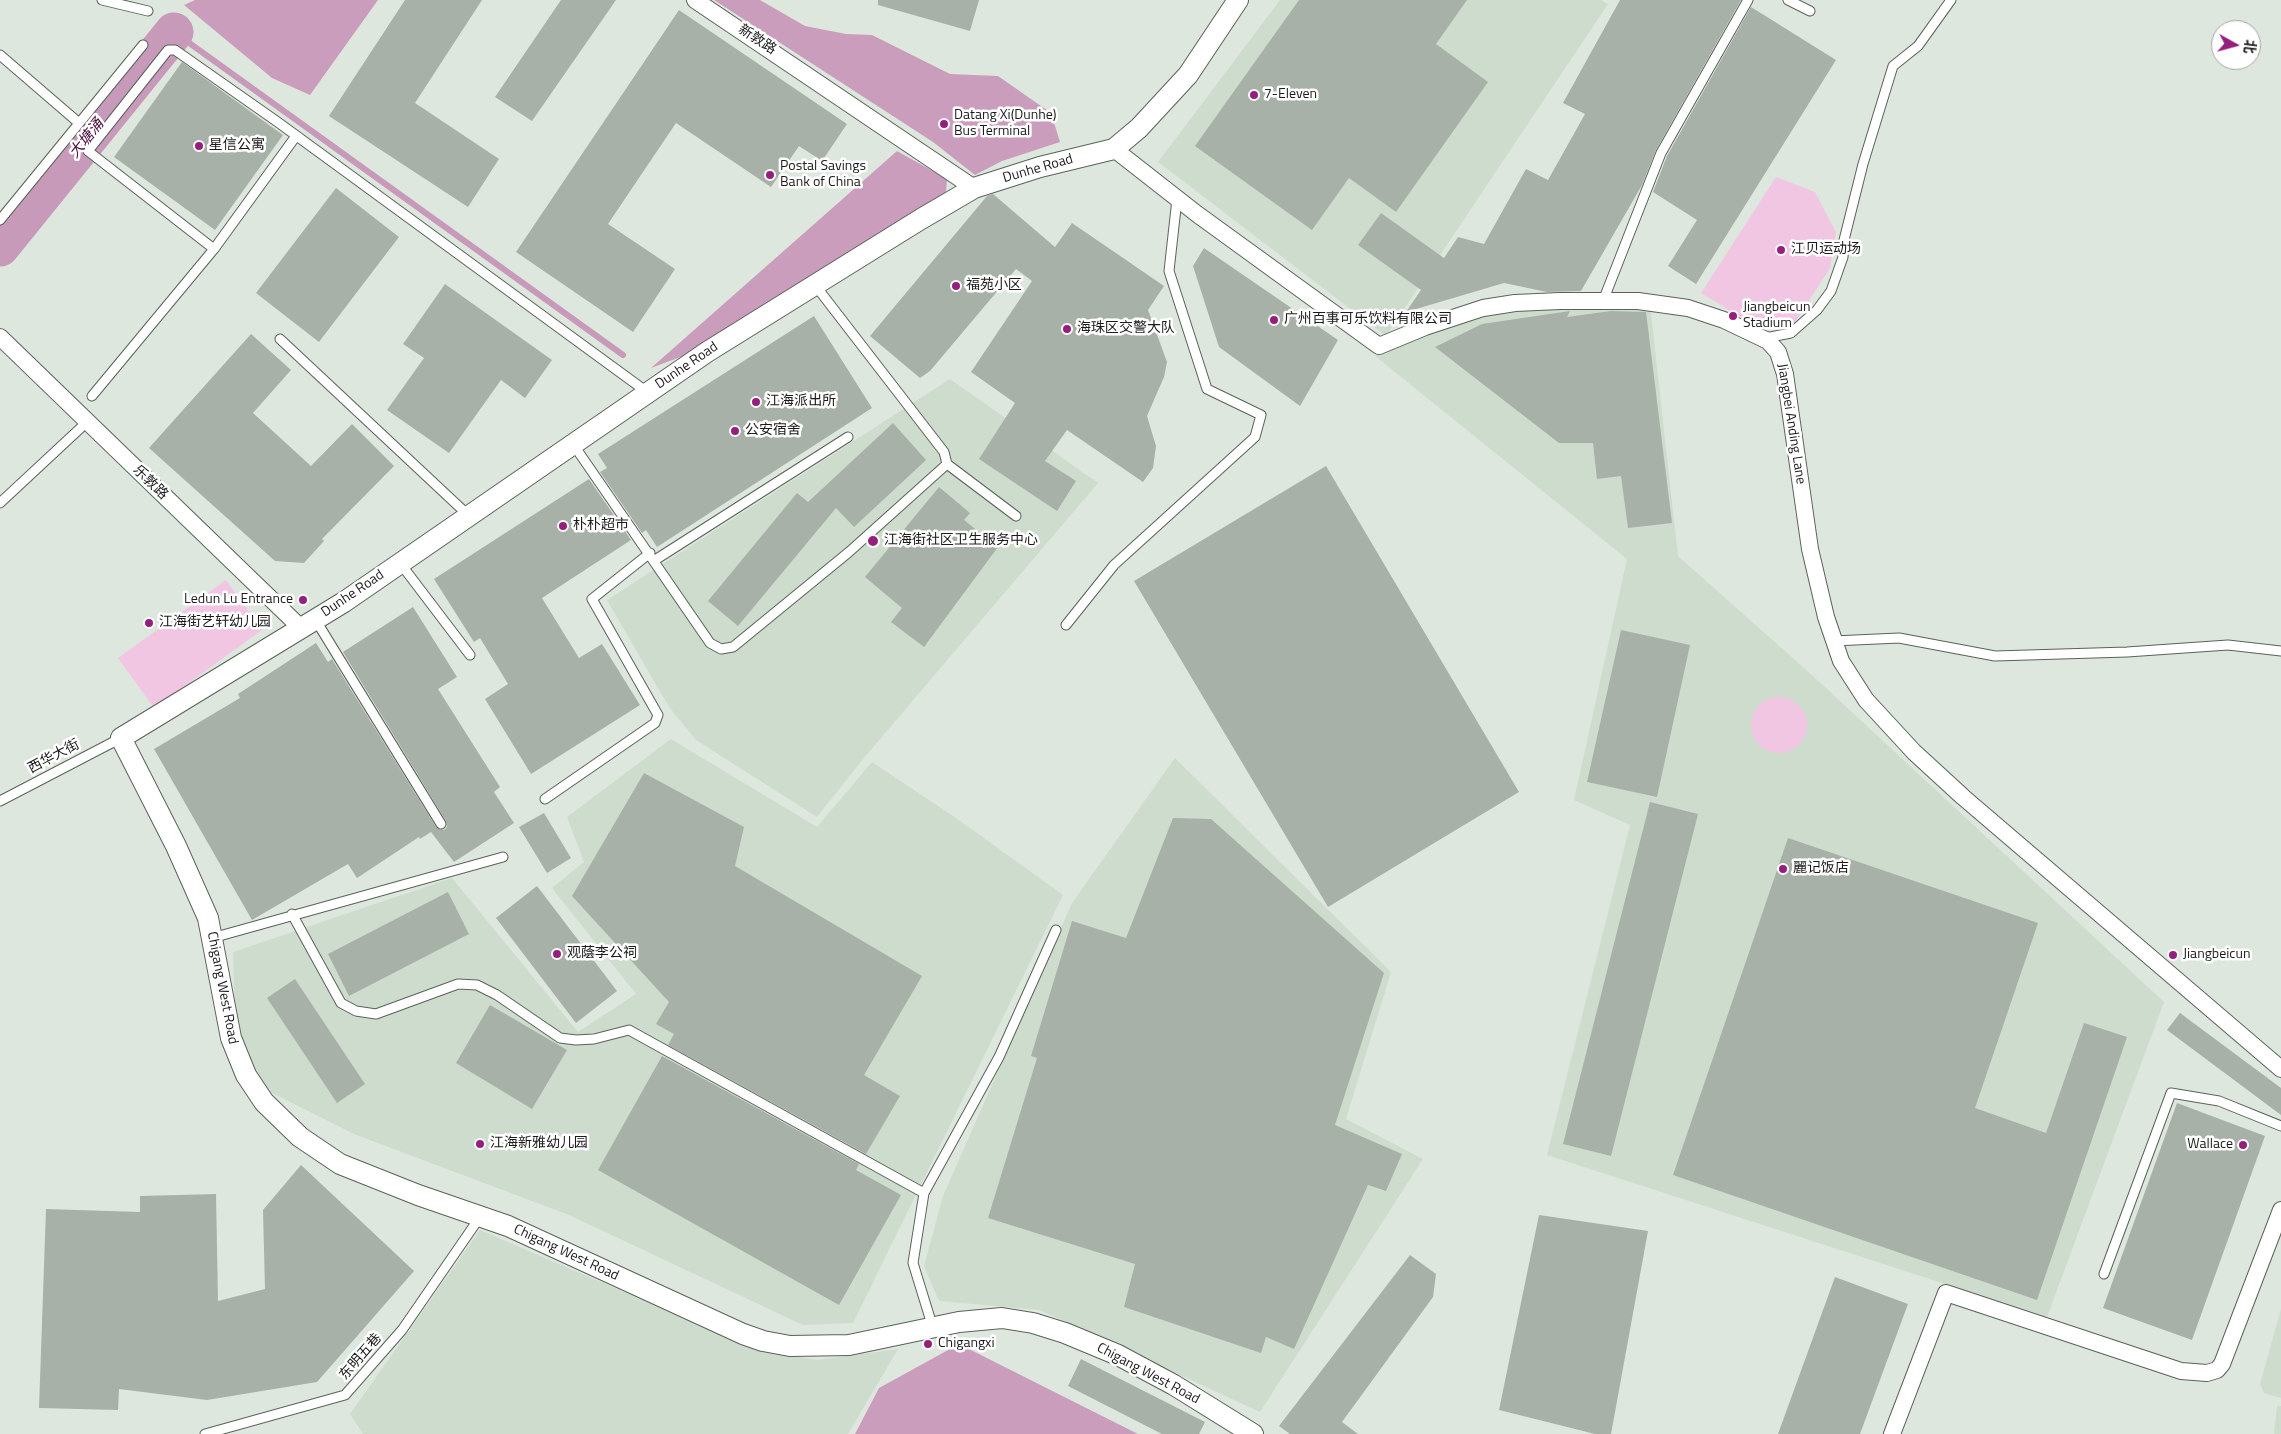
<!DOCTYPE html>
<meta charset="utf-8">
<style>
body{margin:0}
#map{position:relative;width:2281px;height:1434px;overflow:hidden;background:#dee7dd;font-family:"Titillium Web","Noto Sans SC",sans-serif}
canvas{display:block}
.north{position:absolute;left:2211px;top:20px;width:50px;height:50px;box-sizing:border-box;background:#fff;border:1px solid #a3a4a3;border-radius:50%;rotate:97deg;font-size:14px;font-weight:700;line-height:20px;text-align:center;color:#191c19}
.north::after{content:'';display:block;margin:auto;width:18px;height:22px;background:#941f7c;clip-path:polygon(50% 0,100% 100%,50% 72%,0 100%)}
</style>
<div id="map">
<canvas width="2281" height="1434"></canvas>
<div class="north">北</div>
</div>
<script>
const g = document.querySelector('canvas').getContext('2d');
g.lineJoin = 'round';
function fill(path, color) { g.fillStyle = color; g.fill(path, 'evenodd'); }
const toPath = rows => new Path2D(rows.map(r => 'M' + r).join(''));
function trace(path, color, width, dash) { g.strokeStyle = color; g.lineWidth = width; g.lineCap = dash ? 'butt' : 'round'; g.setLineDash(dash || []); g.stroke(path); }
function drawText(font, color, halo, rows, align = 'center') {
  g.font = font + ' "Titillium Web","Noto Sans SC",sans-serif'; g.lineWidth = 5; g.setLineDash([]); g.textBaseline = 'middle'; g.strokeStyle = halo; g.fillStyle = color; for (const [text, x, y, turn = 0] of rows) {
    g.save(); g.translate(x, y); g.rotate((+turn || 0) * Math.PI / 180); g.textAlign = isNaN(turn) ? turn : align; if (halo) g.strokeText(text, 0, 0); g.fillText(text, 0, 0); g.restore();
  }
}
const built = toPath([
 [1280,0,1601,0,1608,4,1386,336,1158,162],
 [1650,304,1678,556,1813,676,2164,1002,2047,1317,1547,1155,1630,825,1574,800,1627,559,1375,356,1402,340,1508,307],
 [950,379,1098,483,863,759,817,817,696,740,669,707,607,600],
 [671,739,817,827,872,762,956,818,1063,895,853,1323,803,1325,569,1215,354,1134,262,1088,235,1019,233,952,452,878,578,1032,636,994,552,888,584,862,567,817],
 [1175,758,1391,972,1346,1119,1423,1159,1260,1412,1040,1310,939,1301,924,1266,943,1196,1072,903],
 [480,1230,759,1350,817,1360,898,1349,848,1434,363,1434,350,1414],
 [2281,1309,2281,1398,2264,1393,2260,1384],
 [2277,1406,2281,1406,2281,1434,2274,1434]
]);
const green = toPath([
 [1776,177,1815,192,1836,232,1830,268,1794,324,1780,326,1747,321,1701,293],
 [226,580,262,630,154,708,118,658],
 '1751 725a28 28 0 1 1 56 0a28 28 0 1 1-56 0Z'
]);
const forest = toPath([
 [195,0,378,0,310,95,272,78,184,5],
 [714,0,760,0,805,26,846,34,872,35,950,74,998,76,1051,113,1060,142,1002,161,975,175,933,142],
 [897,151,947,179,946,192,848,258,699,350,651,368],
 [959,1344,1138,1434,855,1434,879,1388]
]);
const stream = toPath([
 [174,32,623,355]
]);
const river = toPath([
 [0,247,174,32]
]);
const building = toPath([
 [405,0,482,0,415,103,499,159,468,207,329,116],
 [561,0,616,0,532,121,495,97],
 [878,0,979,0,970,31,878,5],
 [1299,0,1467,0,1436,44,1488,82,1396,212,1349,178,1312,230,1195,146],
 [1620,0,1741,0,1656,150,1642,185,1581,291,1547,292,1504,283,1406,312,1421,290,1358,245,1381,213,1444,258,1458,237,1484,244,1526,169,1548,180,1585,114,1563,103],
 [1751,7,1836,60,1696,284,1668,266,1697,220,1653,192,1667,156],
 [679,10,847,124,822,161,799,146,771,187,676,123,608,224,675,269,633,332,516,252],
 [182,62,283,135,215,230,114,157],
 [336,188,399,237,319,342,256,293],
 [993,194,1055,247,1072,223,1164,286,1148,310,1167,362,1164,377,1147,416,1156,446,1153,468,1143,482,1067,430,1045,461,1076,481,1057,511,979,459,1015,403,971,372,1032,281,1016,269,930,371,920,378,870,336,987,196],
 [1204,248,1338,340,1300,406,1219,347,1193,266],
 [445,284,552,360,525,398,501,380,449,453,387,410,424,358,403,344],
 [1570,311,1567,317,1611,311,1646,312,1672,523,1628,528,1621,476,1597,479,1593,443,1559,443,1435,347,1482,324],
 [814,316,872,408,657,547,646,530,642,533,600,472,607,468,598,454],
 [251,334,291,370,253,413,311,466,352,424,394,466,322,539,324,541,304,563,275,561,149,448],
 [893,423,926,460,854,527,836,508,738,626,708,601,797,493,808,502],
 [1326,466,1519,792,1328,907,1134,581],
 [589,479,631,540,542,598,579,658,602,644,640,705,531,774,485,699,508,684,480,638,474,642,434,579],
 [939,487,970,513,964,520,998,547,924,647,891,622,902,608,865,577],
 [413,607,457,677,438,689,500,787,494,792,514,823,454,862,431,832,420,839,419,837,357,878,348,864,252,920,154,749,240,698,238,694,316,643,328,662,332,659,436,827,444,830,447,827,446,821,343,652],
 [1621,630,1690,645,1657,797,1587,782],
 [644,773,744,827,735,866,922,976,864,1075,900,1096,866,1154,668,1045,674,1034,656,1024,669,1002,572,896],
 [1650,802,1698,814,1611,1156,1563,1144],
 [544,813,571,858,547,873,519,827],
 [1173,818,1211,819,1384,973,1335,1125,1402,1154,1386,1191,1368,1185,1294,1349,1266,1337,1261,1353,1124,1307,1135,1264,988,1218,1037,1058,1031,1056,1072,921,1126,938],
 [1788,838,2038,923,1975,1108,2046,1133,2084,1023,2127,1037,2037,1300,1673,1175],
 [537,886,617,991,576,1023,496,918],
 [448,892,469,934,349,996,328,954],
 [295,979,365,1084,337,1103,267,998],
 [490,1005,567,1050,532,1109,456,1063],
 [2180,1013,2281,1088,2281,1115,2167,1030],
 [662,1056,859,1164,856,1170,901,1195,839,1305,598,1170],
 [2177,1103,2265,1136,2192,1340,2103,1308],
 [301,1165,414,1271,317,1382,207,1400,119,1389,118,1410,39,1408,46,1209,140,1212,140,1196,216,1194,218,1301,265,1289,263,1210],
 [1539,1215,1648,1231,1611,1434,1595,1434,1499,1410],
 [1410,1255,1436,1274,1433,1297,1342,1422,1358,1434,1290,1434,1279,1426],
 [1835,1277,1908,1304,1860,1434,1778,1434],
 [1081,1359,1205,1422,1199,1434,1162,1434,1068,1386]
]);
const service = toPath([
 [102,0,148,11],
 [1788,0,1810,11],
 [0,55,79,123],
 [296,136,214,249,88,151,168,50,175,50,279,123,647,392],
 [0,220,143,45],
 [1603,301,1661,153,1748,0],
 [1765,338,1791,333,1817,310,1831,291,1843,257,1844,240,1863,164,1893,66,1918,46,1951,0],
 [280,339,468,515],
 [92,396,214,249],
 [573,444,710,643,721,649,733,647,849,552,947,464,944,452,815,285],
 [947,464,1016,516],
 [0,503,87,422],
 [655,560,848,437],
 [400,563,470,655],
 [315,619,441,824],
 [1066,625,1114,565,1255,437,1261,415,1207,389,1169,271,1177,199],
 [1833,641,1899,638,1995,656,2127,652,2228,645,2281,651],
 [545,799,655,723,658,715,592,599,650,553],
 [0,801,121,738],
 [292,914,341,1003,356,1011,376,1014,458,984,477,985,497,995,560,1038,576,1040,594,1039,629,1030,924,1193],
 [212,938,503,857],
 [2104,1274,2171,1093,2219,1101,2281,1126],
 [933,1328,913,1263,924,1193,999,1057,1056,930],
 [205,1434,345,1395,402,1330,480,1217]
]);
const minor = toPath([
 [695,0,974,188],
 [1114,149,1197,214,1379,346,1425,327,1483,308,1515,303,1560,301,1638,301,1688,308,1724,320,1768,341,1778,352,1785,374,1810,549,1826,617,1841,661,1866,700,1914,752,1963,797,2281,1069],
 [0,337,301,628],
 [1892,1434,1946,1293,2181,1371,2207,1373,2217,1370,2222,1364,2281,1210]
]);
const tertiary = toPath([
 [1238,0,1188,75,1139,128,1114,149,1040,167,974,188,921,219,707,352,344,602,121,738,176,846,208,918,231,1038,246,1075,264,1102,300,1137,340,1164,418,1195,508,1226,743,1334,763,1341,790,1346,849,1345,959,1322,1002,1318,1033,1323,1065,1333,1118,1355,1174,1385,1253,1434]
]);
const markers = [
 [1254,95,5,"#941f7c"],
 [944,124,5,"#941f7c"],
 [199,146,5,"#941f7c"],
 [770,175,5,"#941f7c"],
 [1781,250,5,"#941f7c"],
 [956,286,5,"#941f7c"],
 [1733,316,5,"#941f7c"],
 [1274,320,5,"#941f7c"],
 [1067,329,5,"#941f7c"],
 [756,402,5,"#941f7c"],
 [735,431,5,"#941f7c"],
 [563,526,5,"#941f7c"],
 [873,541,6,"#941f7c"],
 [303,600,5,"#941f7c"],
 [149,623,5,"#941f7c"],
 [1783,869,5,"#941f7c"],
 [557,954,5,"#941f7c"],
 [2173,955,5,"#941f7c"],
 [480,1144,5,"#941f7c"],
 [2243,1145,5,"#941f7c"],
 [928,1344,5,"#941f7c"]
];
const streetNames = [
 ["新敦路",757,40,33],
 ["Dunhe Road",1038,169,-16],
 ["Dunhe Road",687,366,-34],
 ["Jiangbei Anding Lane",1791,424,81],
 ["乐敦路",150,483,44],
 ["Dunhe Road",353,594,-34],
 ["西华大街",54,757,-28],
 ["Chigang West Road",222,988,79],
 ["Chigang West Road",566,1253,25],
 ["东明五巷",361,1357,-49],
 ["Chigang West Road",1148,1374,28]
];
const poiNames = [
 ["7-Eleven",1264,95],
 ["Datang Xi(Dunhe)",954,116],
 ["Bus Terminal",954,132],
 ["星信公寓",209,146],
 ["Postal Savings",780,167],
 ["Bank of China",780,183],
 ["江贝运动场",1791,250],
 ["福苑小区",966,286],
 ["Jiangbeicun",1743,308],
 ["Stadium",1743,324],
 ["广州百事可乐饮料有限公司",1284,320],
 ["海珠区交警大队",1077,329],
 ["江海派出所",766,402],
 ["公安宿舍",745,431],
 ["朴朴超市",573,526],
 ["江海街社区卫生服务中心",884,541],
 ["Ledun Lu Entrance",293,600,"right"],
 ["江海街艺轩幼儿园",159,623],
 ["麗记饭店",1793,869],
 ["观蔭李公祠",567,954],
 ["Jiangbeicun",2183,955],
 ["江海新雅幼儿园",490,1144],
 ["Wallace",2233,1145,"right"],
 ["Chigangxi",938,1344]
];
const waterNames = [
 ["大塘涌",87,139,-51]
];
fill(built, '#cddccd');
fill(green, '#f1c6e3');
fill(forest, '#cb9dbc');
trace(stream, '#c89aba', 6);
trace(river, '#c89aba', 39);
fill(building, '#a8b1a8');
trace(service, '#5a625a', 11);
trace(minor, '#5a625a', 18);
trace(tertiary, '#5a625a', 22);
trace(service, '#fff', 9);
trace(minor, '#fff', 16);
trace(tertiary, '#fff', 20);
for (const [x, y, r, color] of markers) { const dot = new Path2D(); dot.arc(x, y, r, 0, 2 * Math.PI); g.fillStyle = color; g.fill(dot); trace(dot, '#fff', 2); }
drawText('14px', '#191c19', '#fff', streetNames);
drawText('14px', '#191c19', '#fff', poiNames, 'left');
drawText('italic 15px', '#48113c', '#fff', waterNames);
</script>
